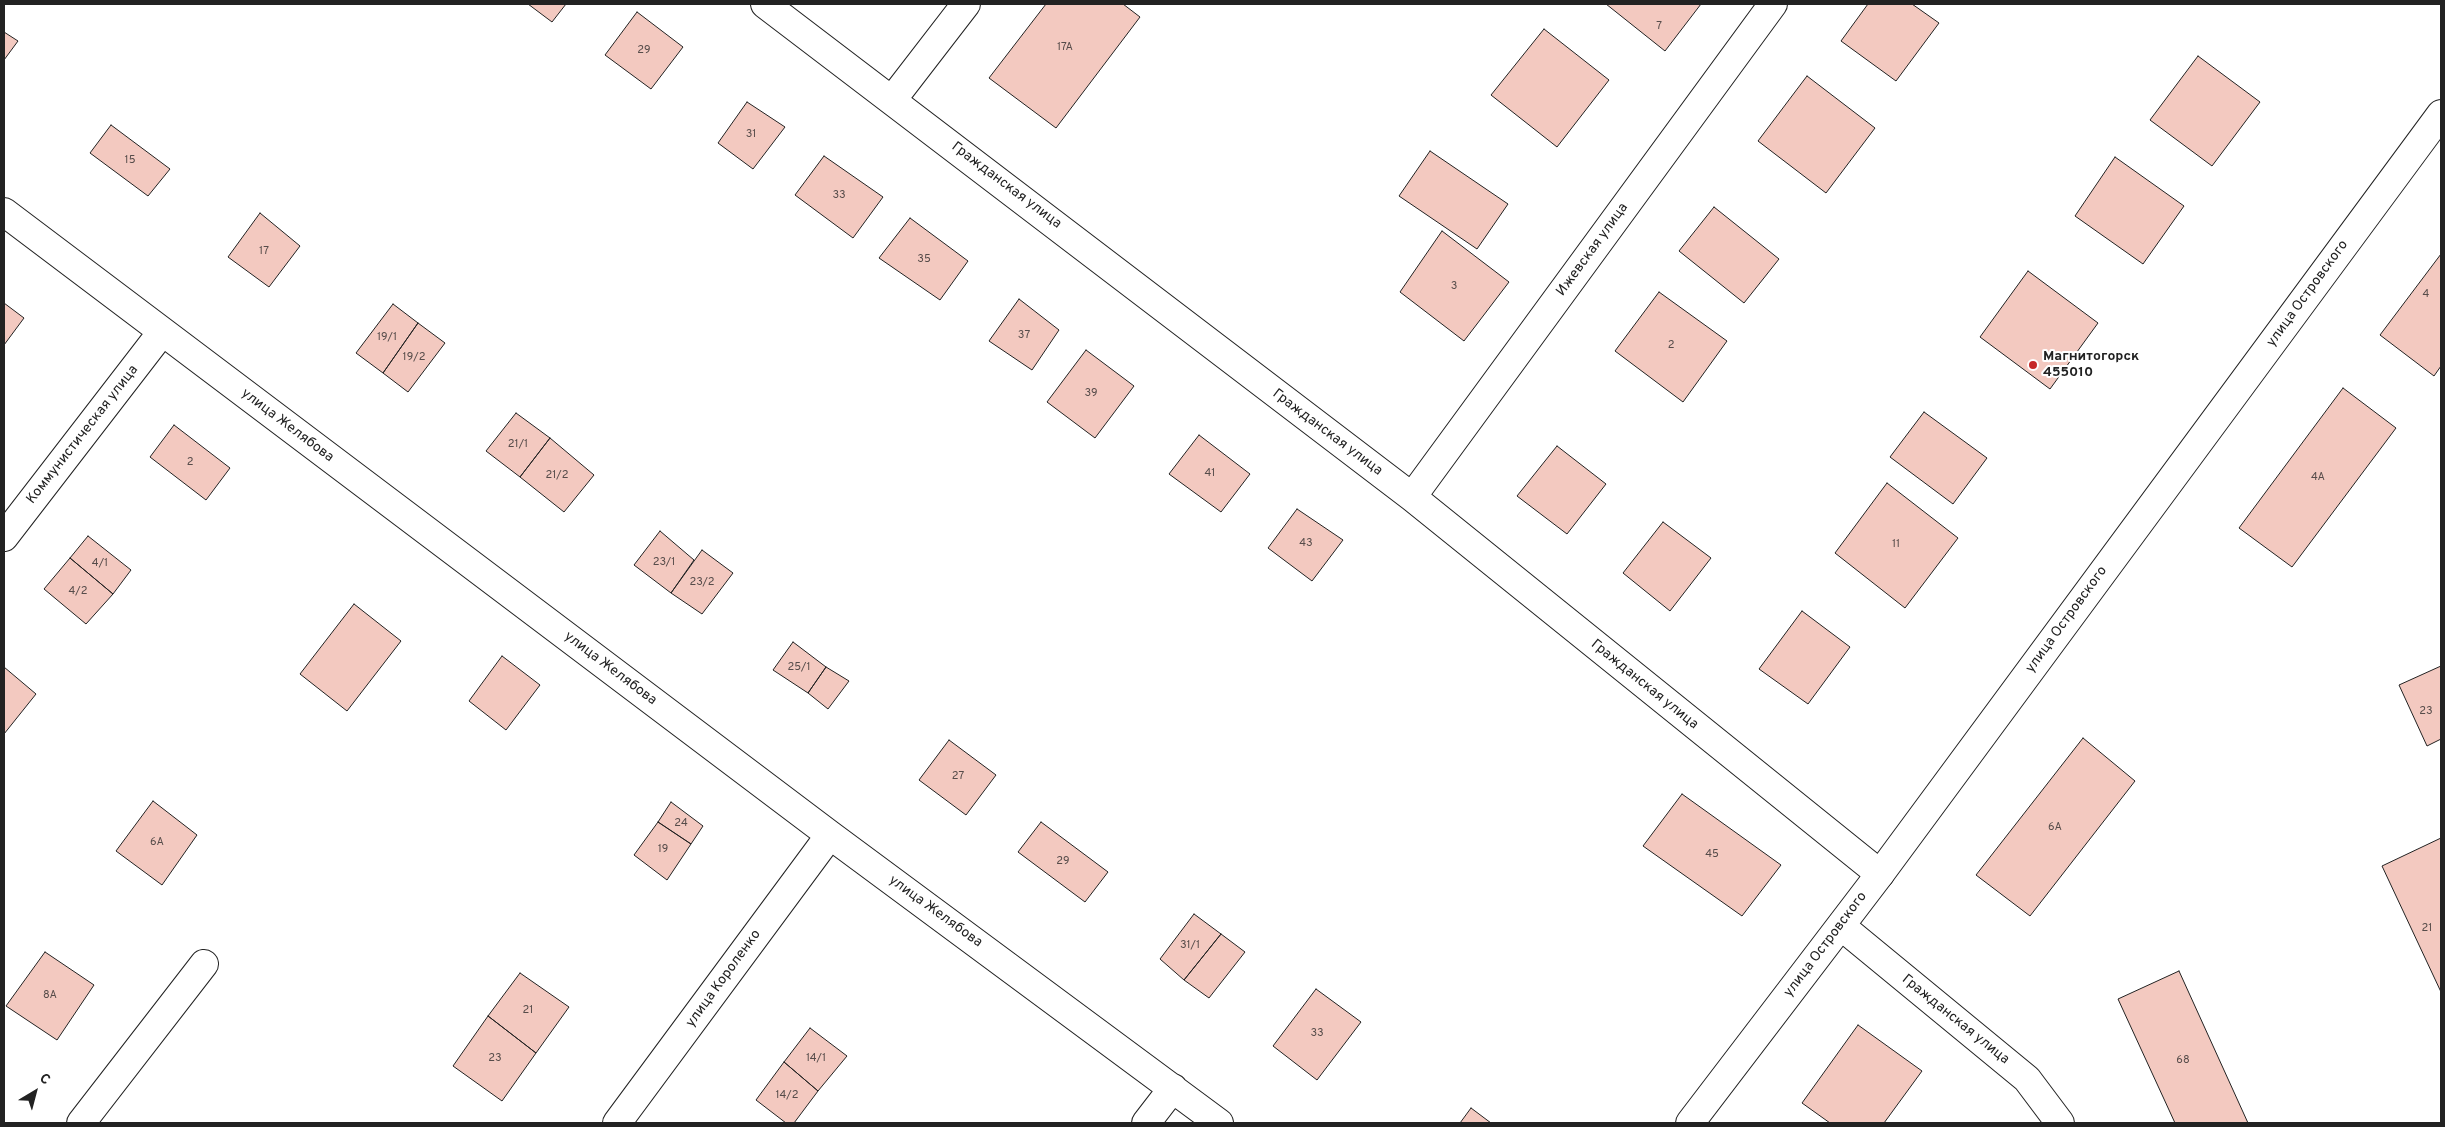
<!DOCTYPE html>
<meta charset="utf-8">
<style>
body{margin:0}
#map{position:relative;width:2445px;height:1127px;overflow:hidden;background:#fff;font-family:Overpass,sans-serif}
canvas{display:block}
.frame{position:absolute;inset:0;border:5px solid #222;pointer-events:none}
.north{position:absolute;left:10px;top:1067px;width:50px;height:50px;-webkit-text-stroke:4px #fff;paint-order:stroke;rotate:37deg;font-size:14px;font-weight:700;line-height:20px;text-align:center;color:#222}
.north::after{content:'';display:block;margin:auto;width:18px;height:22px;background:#222;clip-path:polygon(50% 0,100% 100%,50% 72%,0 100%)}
</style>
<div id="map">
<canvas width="2445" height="1127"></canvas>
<div class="frame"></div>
<div class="north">С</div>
</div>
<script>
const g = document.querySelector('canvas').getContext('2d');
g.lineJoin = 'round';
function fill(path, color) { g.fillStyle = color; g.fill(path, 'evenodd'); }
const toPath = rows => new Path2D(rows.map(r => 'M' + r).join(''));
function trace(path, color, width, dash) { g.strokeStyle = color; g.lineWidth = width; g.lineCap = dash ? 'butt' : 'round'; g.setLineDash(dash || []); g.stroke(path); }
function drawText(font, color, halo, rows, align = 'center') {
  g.font = font + ' Overpass,sans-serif'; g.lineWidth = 4; g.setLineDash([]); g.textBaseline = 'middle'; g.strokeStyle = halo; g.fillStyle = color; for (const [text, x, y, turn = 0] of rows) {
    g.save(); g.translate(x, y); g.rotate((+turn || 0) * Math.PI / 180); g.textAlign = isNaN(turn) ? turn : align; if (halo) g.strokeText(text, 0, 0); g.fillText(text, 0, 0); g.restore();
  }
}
const building = toPath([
 [528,4,566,4,552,22,528,4],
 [1046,4,1123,4,1140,17,1056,128,989,78,1046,4],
 [1606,4,1701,4,1665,51,1606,4],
 [1868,4,1912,4,1939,23,1896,81,1841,41,1868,4],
 [637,12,683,47,651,89,605,55,637,12],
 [1544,29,1609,80,1557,147,1491,95,1544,29],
 [4,32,18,41,4,60,4,32],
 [2198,56,2260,102,2212,166,2150,120,2198,56],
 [1807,76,1875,128,1826,193,1758,141,1807,76],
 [747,102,785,127,753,169,718,143,747,102],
 [111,125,170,169,148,196,90,153,111,125],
 [1430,151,1508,204,1477,249,1399,196,1430,151],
 [824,156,883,197,853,238,795,195,824,156],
 [2115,157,2184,206,2143,264,2075,216,2115,157],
 [1714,207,1779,259,1744,303,1679,251,1714,207],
 [260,213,300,246,269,287,228,257,260,213],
 [910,218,968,261,940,300,879,258,910,218],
 [1442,231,1509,282,1464,341,1400,292,1442,231],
 [2441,254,2441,366,2434,376,2380,335,2441,254],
 [2028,271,2098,323,2050,389,1980,337,2028,271],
 [1659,292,1727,341,1683,402,1615,351,1659,292],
 [1019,299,1059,330,1032,370,989,341,1019,299],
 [4,303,24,318,4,345,4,303],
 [393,304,418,323,383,373,356,353,393,304],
 [418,323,445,343,408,392,383,373,418,323],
 [1086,350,1134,386,1095,438,1047,402,1086,350],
 [2343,388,2396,428,2292,567,2239,528,2343,388],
 [1924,412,1987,458,1953,504,1890,457,1924,412],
 [516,413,550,438,520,477,486,451,516,413],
 [174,425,230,468,206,500,150,457,174,425],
 [1199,435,1250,474,1221,512,1169,474,1199,435],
 [550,438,594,475,564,512,520,477,550,438],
 [1557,446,1606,484,1567,534,1517,496,1557,446],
 [1887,483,1958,538,1905,608,1835,553,1887,483],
 [1297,509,1343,540,1312,581,1268,548,1297,509],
 [1663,522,1711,558,1670,611,1623,573,1663,522],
 [660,531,694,560,671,593,634,565,660,531],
 [88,536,131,570,113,594,70,558,88,536],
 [702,550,733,573,702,614,671,593,702,550],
 [70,558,113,594,86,624,44,589,70,558],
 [354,604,401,641,347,711,300,674,354,604],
 [1802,611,1850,647,1808,704,1759,669,1802,611],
 [793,642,826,667,808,693,773,670,793,642],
 [502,656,540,685,506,730,469,701,502,656],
 [2441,666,2441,739,2427,746,2399,685,2441,666],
 [4,667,36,694,4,734,4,667],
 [826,667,849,681,828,709,808,693,826,667],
 [2083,738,2135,781,2030,916,1976,875,2083,738],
 [949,740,996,775,966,815,919,780,949,740],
 [1682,794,1781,865,1742,916,1643,846,1682,794],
 [153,801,197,835,162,885,116,851,153,801],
 [671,802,703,826,691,844,658,822,671,802],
 [658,822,691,844,667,880,634,855,658,822],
 [1041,822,1108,872,1085,902,1018,852,1041,822],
 [2441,838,2441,992,2382,866,2441,838],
 [1194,914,1221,934,1184,980,1160,959,1194,914],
 [1221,934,1245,952,1209,998,1184,980,1221,934],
 [45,952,94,985,57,1040,6,1006,45,952],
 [2179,971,2248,1123,2175,1123,2118,999,2179,971],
 [520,973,569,1007,536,1053,488,1016,520,973],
 [1316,989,1361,1022,1317,1080,1273,1046,1316,989],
 [488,1016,536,1053,502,1101,453,1066,488,1016],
 [1858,1025,1922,1071,1884,1123,1830,1123,1802,1103,1858,1025],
 [810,1028,847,1056,818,1091,784,1062,810,1028],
 [784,1062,818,1091,794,1123,786,1123,756,1100,784,1062],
 [1471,1108,1491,1123,1460,1123,1471,1108]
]);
const street = toPath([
 [765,4,1412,497,1880,874],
 [892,100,966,4],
 [4,212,830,835,1219,1123],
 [1412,497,1773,4],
 [4,537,162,332],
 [1841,926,2027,1079,2060,1123],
 [81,1123,204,964],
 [617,1123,830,835],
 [1146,1123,1173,1088]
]);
const secondary = toPath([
 [1690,1123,1880,874,2441,114]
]);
const markers = [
 [2033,365,5,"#c62828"]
];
const numberNames = [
 ["7",1659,27],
 ["17А",1065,48],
 ["29",644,51],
 ["31",751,135],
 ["15",130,161],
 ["33",839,196],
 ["17",264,252],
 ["35",924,260],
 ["3",1454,287],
 ["4",2426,295],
 ["37",1024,336],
 ["19/1",387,338],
 ["2",1671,346],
 ["19/2",414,358],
 ["39",1091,394],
 ["21/1",518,445],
 ["2",190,463],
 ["41",1210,474],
 ["21/2",557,476],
 ["4А",2318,478],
 ["43",1306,544],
 ["11",1896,545],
 ["23/1",664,563],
 ["4/1",100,564],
 ["23/2",702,583],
 ["4/2",78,592],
 ["25/1",799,668],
 ["23",2426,712],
 ["27",958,777],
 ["24",681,824],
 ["6А",2055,828],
 ["6А",157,843],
 ["19",663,850],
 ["45",1712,855],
 ["29",1063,862],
 ["21",2427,929],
 ["31/1",1190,946],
 ["8А",50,996],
 ["21",528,1011],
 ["33",1317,1034],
 ["23",495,1059],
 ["14/1",816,1059],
 ["68",2183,1061],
 ["14/2",787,1096]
];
const streetNames = [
 ["Гражданская улица",1006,186,37],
 ["Ижевская улица",1593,250,-54],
 ["улица Островского",2308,294,-54],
 ["улица Желябова",287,426,37],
 ["Гражданская улица",1327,433,37],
 ["Коммунистическая улица",83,435,-52],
 ["улица Островского",2067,620,-54],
 ["улица Желябова",610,669,37],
 ["Гражданская улица",1644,685,39],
 ["улица Желябова",935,912,36],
 ["улица Островского",1826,945,-53],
 ["улица Короленко",724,979,-54],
 ["Гражданская улица",1955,1020,39]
];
const poiNames = [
 ["Магнитогорск",2043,357],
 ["455010",2043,373]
];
fill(building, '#f3c9c0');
trace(building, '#222', 1);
trace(street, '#222', 30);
trace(secondary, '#222', 30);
trace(street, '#fff', 28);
trace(secondary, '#fff', 28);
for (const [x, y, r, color] of markers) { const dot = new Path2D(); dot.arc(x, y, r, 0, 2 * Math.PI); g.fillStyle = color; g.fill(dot); trace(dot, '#fff', 2); }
drawText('11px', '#564c4a', null, numberNames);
drawText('14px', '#222', '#fff', streetNames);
drawText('bold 14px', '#222', '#fff', poiNames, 'left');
</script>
